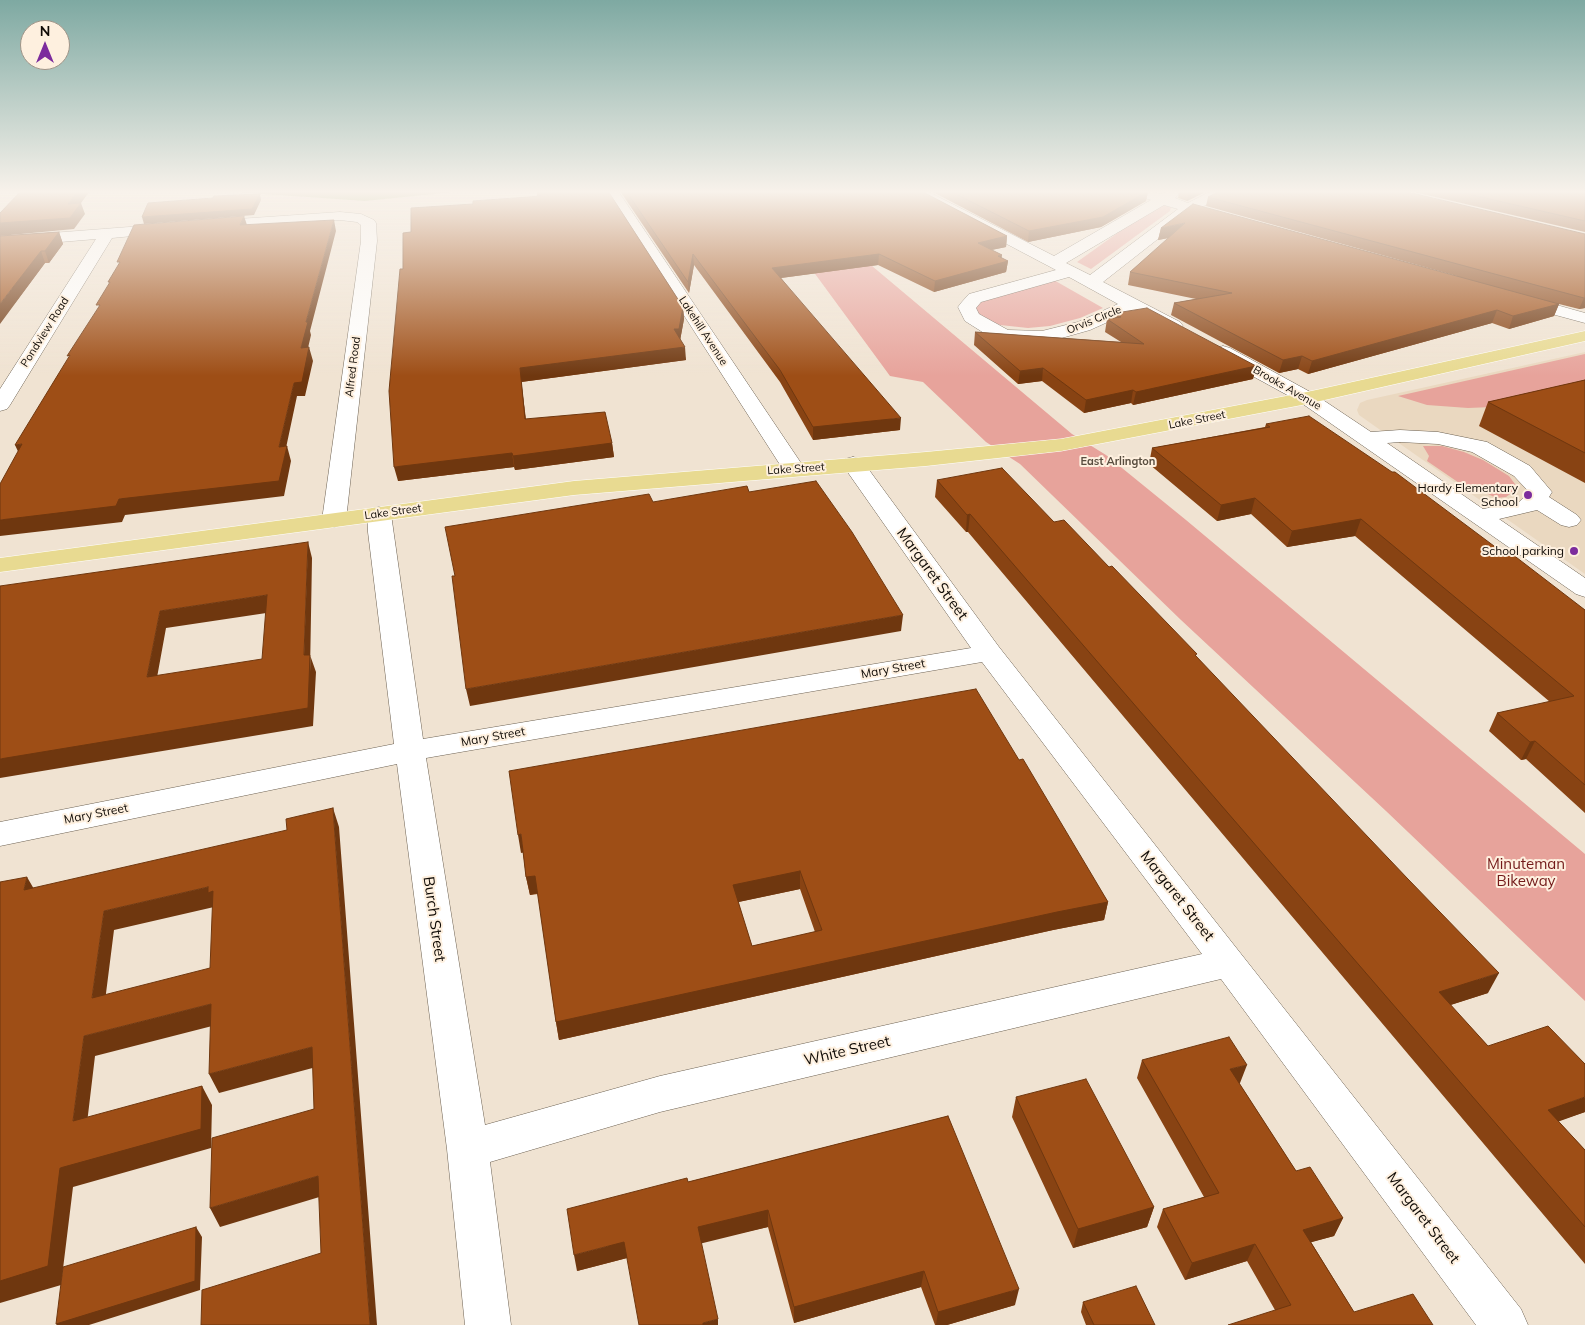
<!DOCTYPE html>
<style>
body{margin:0}
#map{position:relative;width:1585px;height:1325px;overflow:hidden;background:#f0e3d2;font-family:Mulish,sans-serif}
canvas{display:block}
.north{position:absolute;left:20px;top:20px;width:50px;height:50px;box-sizing:border-box;background:#fef0df;border:1px solid #9f9488;border-radius:50%;rotate:0deg;font-size:14px;font-weight:700;line-height:20px;text-align:center;color:#100b06}
.north::after{content:'';display:block;margin:auto;width:18px;height:22px;background:#7c2c9d;clip-path:polygon(50% 0,100% 100%,50% 72%,0 100%)}
</style>
<div id="map">
<canvas width="1585" height="1325"></canvas>
<div class="north">N</div>
</div>
<script>
const g = document.querySelector('canvas').getContext('2d');
g.lineJoin = 'round';
function fill(path, color) { g.fillStyle = color; g.fill(path, 'evenodd'); }
const toPath = rows => new Path2D(rows.map(r => 'M' + r).join(''));
function trace(path, color, width, dash) { g.strokeStyle = color; g.lineWidth = width; g.lineCap = dash ? 'butt' : 'round'; g.setLineDash(dash || []); g.stroke(path); }
function drawText(font, color, halo, rows, align = 'center') {
  g.font = font + ' Mulish,sans-serif'; g.lineWidth = 4; g.setLineDash([]); g.textBaseline = 'middle'; g.strokeStyle = halo; g.fillStyle = color; for (const [text, x, y, turn = 0] of rows) {
    g.save(); g.translate(x, y); g.rotate((+turn || 0) * Math.PI / 180); g.textAlign = isNaN(turn) ? turn : align; if (halo) g.strokeText(text, 0, 0); g.fillText(text, 0, 0); g.restore();
  }
}
const built = toPath([
 [1585,352,1585,574,1359,415,1357,410,1360,403,1367,400]
]);
const green = toPath([
 [1163,205,1171,207,1170,211,1091,269,1077,262,1144,214],
 [834,234,1072,434,1106,455,1186,520,1585,854,1585,1001,1386,811,1181,620,1020,464,986,442,923,382,890,376,810,267],
 [1052,279,1103,308,1080,318,1050,326,1028,328,1000,325,980,317,975,309,976,304,985,298],
 [1585,354,1585,383,1492,407,1468,408,1427,405,1398,396],
 [1423,446,1442,446,1464,452,1483,460,1509,476,1518,488,1506,497,1496,498,1482,491,1468,489,1427,461,1429,456]
]);
const water = toPath([
 [220,191,464,191,365,201]
]);
const minor = toPath([
 [604,191,618,191,805,469,802,474,794,476,786,474,604,191],
 [910,191,927,191,1054,256,1151,200,1131,194,1129,191,1150,191,1161,194,1168,191,1176,191,1179,194,1175,198,1188,203,1211,191,1229,191,1227,194,1202,207,1227,215,1229,218,1227,221,1222,222,1191,213,1103,282,1180,322,1183,326,1180,330,1174,331,1168,330,1132,311,1090,330,1058,339,1042,341,1005,340,984,333,965,321,958,307,961,303,969,294,1056,270,912,194,910,191],
 [1164,205,1178,209,1090,275,1066,263,1164,205],
 [1069,277,1118,304,1078,322,1042,331,1008,330,979,314,976,308,981,302,1069,277],
 [340,212,361,214,374,220,376,223,377,241,346,520,342,525,334,527,326,525,322,520,361,241,361,225,357,222,340,220,209,231,204,229,201,226,204,223,209,221,340,212],
 [168,224,173,226,176,229,173,232,112,238,10,405,7,409,0,411,0,389,96,239,0,247,0,237,168,224],
 [1521,295,1585,313,1585,323,1515,304,1512,300,1515,296,1521,295],
 [1223,346,1230,348,1314,394,1371,432,1400,430,1438,432,1487,442,1530,466,1552,492,1549,497,1577,515,1581,520,1577,525,1569,527,1561,525,1537,510,1499,519,1585,578,1585,597,1576,594,1300,402,1216,356,1214,352,1216,348,1223,346],
 [1400,442,1438,444,1472,452,1514,476,1529,492,1519,502,1483,509,1387,443,1400,442],
 [853,457,861,459,999,647,1521,1309,1528,1325,1476,1325,1221,979,660,1112,490,1162,511,1325,465,1325,447,1149,397,764,0,846,0,822,394,744,368,532,367,514,371,509,379,507,387,509,391,514,423,739,971,648,842,464,845,459,853,457],
 [982,662,1202,954,660,1076,485,1125,426,758,982,662]
]);
const major = toPath([
 [1585,331,1585,341,1307,404,1061,451,926,466,574,495,0,572,0,558,574,481,926,452,1061,439,1307,392,1585,331]
]);
const wall = toPath([
 [537,191,608,191,683,307,684,319,680,340,686,360,521,382,526,419,612,443,614,457,515,470,514,467,398,481,403,269,473,204,537,196],
 [620,191,921,191,1007,236,1006,247,991,250,1001,258,1008,261,1006,272,934,292,878,265,781,278,900,430,813,440,780,382,694,265,689,293],
 [931,191,1148,191,1146,201,1101,227,1028,242],
 [1178,191,1207,191,1187,201,1178,198,1179,192],
 [1410,191,1585,191,1585,232],
 [1208,197,1585,234,1585,308,1579,309,1559,304,1554,316,1509,329,1492,323,1308,374,1298,369,1279,373,1171,315,1174,303,1196,299,1128,285,1130,272,1169,238,1158,240,1161,228,1457,276,1206,206],
 [59,232,63,244,49,263,45,263,15,303,0,236],
 [1116,313,1256,366,1253,379,1133,405,1131,403,1084,413,1042,381,1018,384,974,345,975,332,1121,342,1105,332,1107,319,1115,318],
 [1585,380,1585,483,1479,426,1488,402],
 [1266,424,1506,555,1585,610,1585,813,1526,759,1521,760,1489,731,1497,713,1550,702,1355,536,1287,547,1251,514,1217,521,1149,464,1152,448,1265,427],
 [937,480,1054,522,1109,567,1196,656,1488,993,1450,1005,1488,1046,1585,1112,1558,1121,1585,1150,1585,1264,968,532,966,532,935,497],
 [1019,760,1108,902,1104,920,1053,930,559,1040,556,1022,538,894,530,895,526,877,523,852,521,853],
 [800,889,815,932,752,946,738,902],
 [1142,1060,1240,1083,1239,1083,1296,1171,1343,1218,1334,1236,1311,1242,1354,1312,1433,1325,1275,1310,1247,1261,1185,1280,1157,1227,1163,1209,1204,1197,1137,1078],
 [1016,1097,1154,1207,1147,1227,1073,1248,1012,1117],
 [948,1116,1015,1305,947,1325,935,1325,921,1287,794,1323,768,1227,627,1258,577,1271,688,1182],
 [1083,1302,1155,1325,1086,1325,1081,1312]
]);
const shadedWall = toPath([
 [78,191,90,191,81,203,85,214,74,229,0,236,0,223,68,204],
 [1148,191,1146,201,1101,227,1028,242,1029,231],
 [1189,191,1207,191,1187,201],
 [260,194,261,200,254,215,144,224,142,217],
 [244,216,248,228,240,225],
 [334,220,336,231,310,331,311,335,305,361,301,348,306,322],
 [1185,223,1183,235,1158,240,1161,228],
 [59,232,63,244,49,263,45,251],
 [1007,236,1006,247,977,253,978,243],
 [41,251,45,263,0,324,0,304],
 [693,254,694,265,689,293,688,282],
 [879,254,878,265,773,279,772,268],
 [1002,255,1001,263,1008,261,1006,272,934,292,935,281],
 [1584,298,1585,298,1585,308,1579,309],
 [1559,304,1554,316,1509,329,1513,316],
 [683,307,684,319,680,341,674,329],
 [1497,310,1492,323,1308,374,1312,361],
 [309,347,313,361,305,396,297,396,283,462,279,447,294,383],
 [685,347,686,360,521,382,527,433,520,368],
 [1302,356,1298,369,1279,373,1283,360],
 [1256,366,1253,379,1133,405,1136,392],
 [1043,368,1042,381,1018,384,1020,371],
 [1133,390,1131,403,1084,413,1086,400],
 [901,418,900,430,813,440,813,427],
 [612,443,614,457,515,470,513,456],
 [22,444,22,460,15,445],
 [287,446,291,461,284,496,125,515,122,522,0,536,0,520,119,499],
 [512,453,514,467,398,481,394,467],
 [1255,498,1251,514,1217,521,1221,505],
 [970,514,968,532,966,532,967,515],
 [1361,519,1355,536,1287,547,1292,531],
 [308,542,312,558,310,672,310,655,316,672,313,726,0,778,0,759,304,655],
 [267,595,273,612,166,628,154,694,147,677,160,611],
 [903,615,901,631,470,706,466,689],
 [1535,741,1526,759,1521,760,1530,742],
 [333,808,339,827,377,1325,370,1325],
 [521,834,524,852,521,853,518,835],
 [800,871,800,889,734,903,733,885],
 [535,876,538,893,530,895,526,877],
 [27,877,38,896,24,890],
 [208,887,213,891,214,907,114,930,103,1017,92,998,104,911],
 [1108,902,1104,920,1053,930,559,1040,556,1022,1057,912],
 [1499,973,1488,993,1429,1012,1439,992],
 [211,1004,220,1024,95,1056,85,1140,73,1121,84,1036],
 [312,1047,320,1066,219,1093,209,1074],
 [1247,1065,1240,1083,1224,1087,1230,1069],
 [202,1086,212,1105,211,1148,73,1187,61,1285,0,1303,0,1281,60,1168],
 [1585,1097,1585,1112,1535,1130,1548,1110],
 [318,1176,326,1195,220,1227,210,1208],
 [1154,1207,1147,1227,1073,1248,1078,1229],
 [768,1210,768,1227,699,1244,698,1227],
 [1343,1218,1334,1236,1294,1247,1303,1230],
 [196,1227,202,1237,200,1290,89,1325,57,1325,56,1324],
 [624,1242,627,1258,577,1271,574,1255],
 [1255,1244,1247,1261,1185,1280,1192,1263],
 [924,1271,921,1287,794,1323,794,1307],
 [1019,1289,1015,1305,947,1325,936,1325,938,1312],
 [718,1319,718,1325,703,1325,703,1323]
]);
const building = toPath([
 [21,191,78,191,68,204,81,203,70,218,0,223,0,213,21,191],
 [538,191,608,191,683,307,679,329,674,329,685,347,520,368,525,419,605,412,612,443,513,456,512,453,394,467,389,391,400,269,403,269,403,233,411,232,411,208,473,204,473,201,541,196,538,191],
 [626,191,921,191,1007,236,978,243,1002,255,998,256,1008,261,935,281,879,254,772,268,901,418,813,427,780,370,693,254,688,282,626,191],
 [950,191,1148,191,1103,217,1029,231,950,191],
 [1220,191,1403,191,1585,234,1585,298,1584,298,1208,197,1220,191],
 [1455,191,1585,191,1585,221,1455,191],
 [260,194,252,209,142,217,148,203,213,198,214,196,260,194],
 [1193,204,1559,304,1513,316,1497,310,1312,361,1302,356,1283,360,1174,303,1232,293,1130,272,1185,223,1161,228,1193,204],
 [244,216,240,225,334,220,306,322,308,322,301,348,309,347,302,382,294,383,279,447,287,446,279,481,119,499,116,506,0,520,0,484,22,444,15,445,70,355,67,356,100,305,96,305,110,282,108,282,120,262,117,262,134,225,244,216],
 [59,232,45,251,41,251,0,304,0,236,59,232],
 [1147,308,1256,366,1136,392,1133,390,1086,400,1043,368,1020,371,975,332,1144,344,1107,319,1121,317,1116,313,1147,308],
 [1585,380,1585,453,1488,402,1585,380],
 [1309,416,1392,472,1395,472,1506,555,1512,554,1585,610,1585,785,1535,741,1530,742,1497,713,1574,696,1361,519,1292,531,1255,498,1221,505,1152,448,1270,427,1266,424,1309,416],
 [1002,468,1054,522,1064,520,1109,567,1112,566,1197,654,1195,655,1408,879,1499,973,1439,992,1488,1046,1548,1026,1585,1064,1585,1097,1548,1110,1585,1150,1585,1227,970,514,967,515,937,480,1002,468],
 [816,481,852,532,903,615,466,689,452,576,455,576,445,527,649,494,653,502,747,486,749,492,816,481],
 [308,542,304,655,310,655,308,708,0,759,0,586,308,542],
 [267,595,262,659,147,677,160,611,267,595],
 [976,689,1019,760,1023,759,1108,902,1057,912,556,1022,535,876,526,877,521,834,518,835,509,771,976,689],
 [800,871,822,930,752,946,733,885,800,871],
 [333,808,370,1325,201,1325,202,1290,321,1253,318,1176,210,1208,212,1138,314,1109,312,1047,209,1074,211,1004,84,1036,73,1121,202,1086,201,1129,60,1168,48,1266,0,1281,0,882,27,877,24,890,287,830,286,819,333,808],
 [208,887,208,893,213,891,210,968,92,998,104,911,208,887],
 [1229,1037,1247,1065,1230,1069,1296,1171,1310,1167,1343,1218,1303,1230,1354,1312,1413,1294,1433,1325,1228,1325,1291,1305,1255,1244,1192,1263,1163,1209,1219,1193,1142,1060,1229,1037],
 [1086,1079,1154,1207,1078,1229,1016,1097,1086,1079],
 [948,1116,1019,1289,938,1312,924,1271,794,1307,768,1210,698,1227,718,1319,703,1323,703,1325,639,1325,624,1242,574,1255,567,1209,687,1178,688,1182,948,1116],
 [196,1227,195,1281,56,1324,63,1267,196,1227],
 [1136,1286,1155,1325,1094,1325,1083,1302,1136,1286]
]);
const markers = [
 [1528,495,5,"#7c2c9d"],
 [1574,551,5,"#7c2c9d"]
];
const farStreetnames = [
 ["Orvis Circle",1094,320,-22],
 ["Lakehill Avenue",703,331,57],
 ["Pondview Road",45,332,-58],
 ["Alfred Road",353,367,-83],
 ["Brooks Avenue",1287,388,30],
 ["Lake Street",1197,420,-11],
 ["Lake Street",796,469,-4],
 ["Lake Street",393,512,-8]
];
const farNeighbourhoodnames = [
 ["East Arlington",1118,462]
];
const poiNames = [
 ["Hardy Elementary",1518,488],
 ["School",1518,502],
 ["School parking",1564,551]
];
const streetNames = [
 ["Mary Street",893,669,-10],
 ["Mary Street",493,737,-10],
 ["Mary Street",96,814,-11]
];
const nearStreetnames = [
 ["Margaret Street",932,574,54],
 ["Margaret Street",1177,896,52],
 ["Burch Street",434,919,82],
 ["White Street",847,1051,-13],
 ["Margaret Street",1423,1218,53]
];
const nearParknames = [
 ["Minuteman",1526,864],
 ["Bikeway",1526,881]
];
fill(built, '#ead8c0');
fill(green, '#e7a39b');
fill(water, '#80993a');
trace(minor, '#6d6253', 1);
trace(major, '#fff', 1);
fill(minor, '#fff');
fill(major, '#e8da91');
fill(wall, '#884313');
fill(shadedWall, '#6f370f');
fill(building, '#9e4e16');
trace(building, '#6f370f', 1);
const sky = g.createLinearGradient(0, 0, 0, 376);
sky.addColorStop(0, '#7ea9a2');
sky.addColorStop(0.51, '#f8f2eb');
sky.addColorStop(1, '#f8f2eb00');
g.fillStyle = sky;
g.fillRect(0, 0, 1585, 376);
for (const [x, y, r, color] of markers) { const dot = new Path2D(); dot.arc(x, y, r, 0, 2 * Math.PI); g.fillStyle = color; g.fill(dot); trace(dot, '#fef0df', 2); }
drawText('11px', '#100b06', '#fef0df', farStreetnames);
drawText('bold 11px', '#584d3f', '#fef0df', farNeighbourhoodnames);
drawText('12px', '#100b06', '#fef0df', poiNames, 'right');
drawText('12px', '#100b06', '#fef0df', streetNames);
drawText('15px', '#100b06', '#fef0df', nearStreetnames);
drawText('15px', '#731a19', '#fef0df', nearParknames);
</script>
